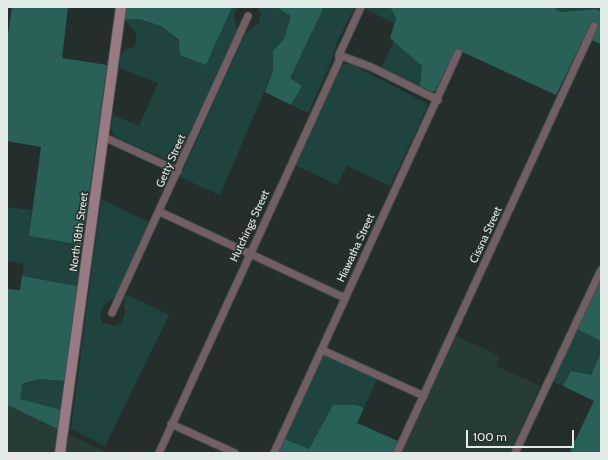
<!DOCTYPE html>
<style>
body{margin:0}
#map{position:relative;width:608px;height:460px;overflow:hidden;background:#242f2d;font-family:Cabin,sans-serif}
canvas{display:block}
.frame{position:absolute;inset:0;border:8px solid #e3ebe9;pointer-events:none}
.scale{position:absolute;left:466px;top:430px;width:108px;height:18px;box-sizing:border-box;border:2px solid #e3ebe9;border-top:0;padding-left:5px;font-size:12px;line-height:14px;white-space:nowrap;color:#e3ebe9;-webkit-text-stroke:3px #242f2d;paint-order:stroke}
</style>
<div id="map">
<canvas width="608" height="460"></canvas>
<div class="frame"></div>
<div class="scale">100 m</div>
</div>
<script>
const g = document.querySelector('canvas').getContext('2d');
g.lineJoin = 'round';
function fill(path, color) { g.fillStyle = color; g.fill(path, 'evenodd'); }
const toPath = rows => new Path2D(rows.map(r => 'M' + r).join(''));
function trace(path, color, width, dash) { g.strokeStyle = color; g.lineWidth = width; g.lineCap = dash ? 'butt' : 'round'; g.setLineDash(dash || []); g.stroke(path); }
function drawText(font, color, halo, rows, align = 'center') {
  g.font = font + ' Cabin,sans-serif'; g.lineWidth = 3; g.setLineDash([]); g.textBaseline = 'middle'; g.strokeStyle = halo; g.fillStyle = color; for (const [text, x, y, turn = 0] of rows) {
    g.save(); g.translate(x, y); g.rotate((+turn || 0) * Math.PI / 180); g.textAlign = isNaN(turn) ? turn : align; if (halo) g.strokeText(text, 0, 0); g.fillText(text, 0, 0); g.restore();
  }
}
const built = toPath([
 [456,336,500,356,496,366,540,386,510,453,403,453,404,449],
 [7,405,58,429,55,453,7,453],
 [69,434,108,453,65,453]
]);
const green = toPath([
 [232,7,238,7,234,15,237,29,235,34,178,158,169,161,114,136,111,129,113,115,139,126,158,83,119,68,121,55,124,51,135,46,136,41,136,32,124,20,139,19,161,26,206,65],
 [257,7,276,7,292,16,284,39,273,51,273,71,220,195,180,177,245,34,259,23,261,12],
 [320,7,355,7,336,44,331,62,308,113,291,105,302,86,290,78,322,10],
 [366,7,390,7,396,18,394,23,365,9],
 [553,7,601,7,601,12,596,9,561,12],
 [394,41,423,66,420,86,381,69],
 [345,64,351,64,426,103,427,108,390,186,347,166,337,185,295,165,341,66],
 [101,199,149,222,118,291,114,298,103,306,100,317,103,323,115,326,122,322,125,315,124,301,126,294,169,315,105,446,71,429],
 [7,207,32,210,29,236,82,245,77,286,22,276,24,264,7,261],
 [577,329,601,341,601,353,591,375,571,371,563,386,553,382],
 [326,356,377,379,364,408,357,405,333,405,309,449,285,439,322,357],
 [39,379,65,381,61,410,19,400,22,384]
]);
const forest = toPath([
 [12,7,68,7,62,58,107,65,82,245,29,236,41,147,7,141,7,42],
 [126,7,232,7,206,65,180,55,179,40,161,26,139,19,124,20],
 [276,7,320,7,323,9,290,78,302,86,291,105,265,92,273,71,273,51,284,39,291,16],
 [390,7,553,7,561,12,596,9,601,12,601,44,584,37,556,95,456,49,435,91,432,92,420,86,422,66,390,38,396,18],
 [22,276,77,286,65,381,39,379,22,384,20,399,61,410,58,429,7,405,7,289,20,290],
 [601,278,601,341,577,329],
 [601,353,601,453,574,453,570,451,594,401,563,386,571,371,591,375],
 [333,405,357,405,364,408,357,423,398,441,393,453,279,453,285,439,309,449]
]);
const street = toPath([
 [339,55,371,67,438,100],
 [104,137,178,171],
 [160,212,345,298],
 [112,313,248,16],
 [322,350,424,396],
 [171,424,235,453],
 [159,453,339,61,339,55,361,7],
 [274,453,458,53],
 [397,453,594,26],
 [515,453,601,270]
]);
const secondary = toPath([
 [60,453,121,7]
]);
const streetNames = [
 ["Getty Street",171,161,-66],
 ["Hutchings Street",250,226,-65],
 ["North 18th Street",79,232,-82],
 ["Cissna Street",486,235,-65],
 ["Hiawatha Street",356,248,-65]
];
fill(built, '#273b37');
fill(green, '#1f433e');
fill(forest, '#296159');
trace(street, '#434d4b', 9);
trace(secondary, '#434d4b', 12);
trace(street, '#725e65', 7);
trace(secondary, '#987a85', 10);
drawText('11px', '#e3ebe9', '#242f2d', streetNames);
</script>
